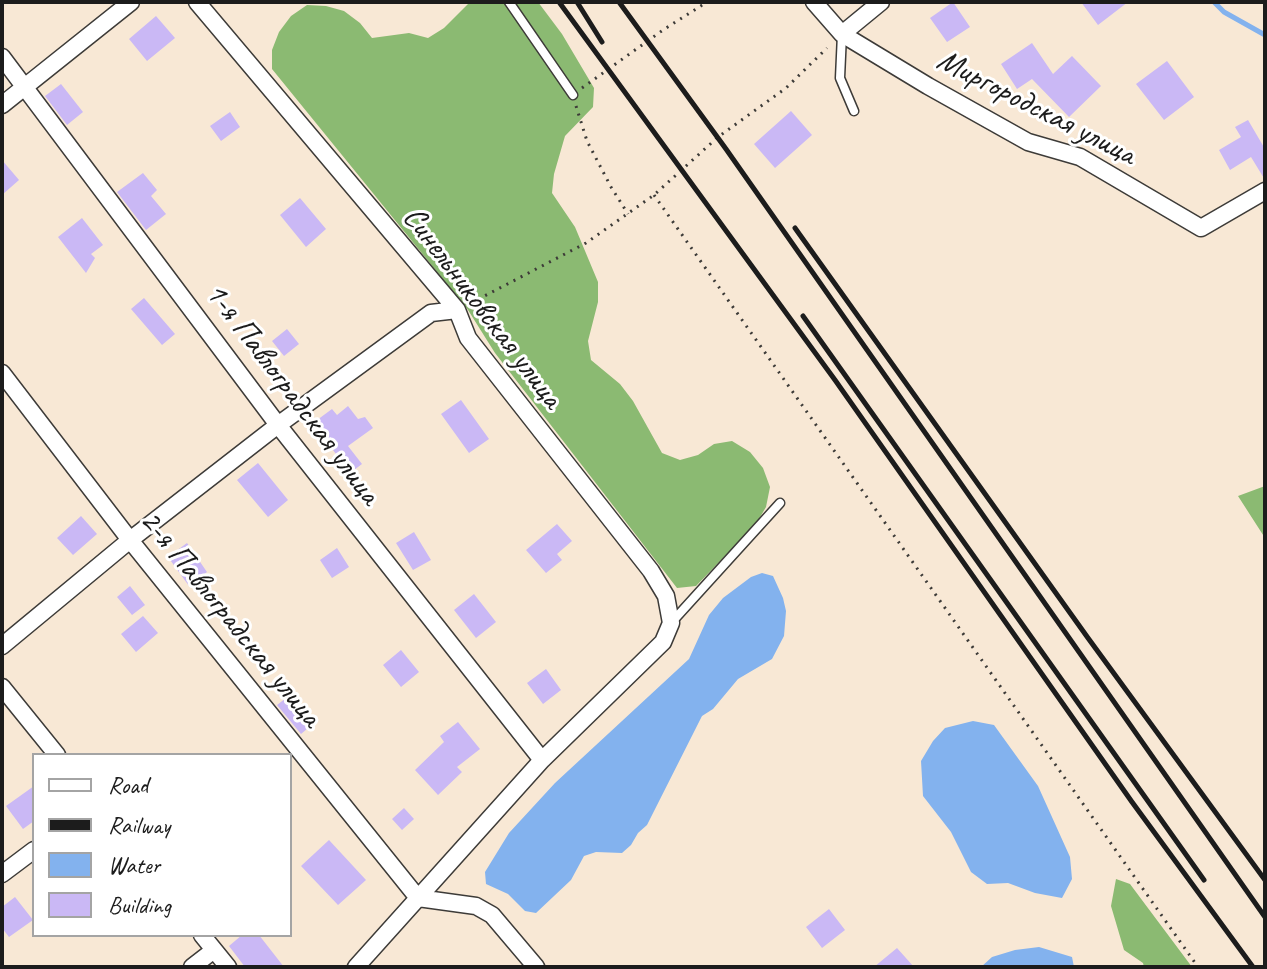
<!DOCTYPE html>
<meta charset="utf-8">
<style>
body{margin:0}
#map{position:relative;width:1267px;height:969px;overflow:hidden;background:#f8e8d5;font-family:Caveat,sans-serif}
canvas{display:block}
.frame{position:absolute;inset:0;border:4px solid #1c1c1c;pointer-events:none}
.legend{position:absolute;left:32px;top:753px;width:260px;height:184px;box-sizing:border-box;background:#fff;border:2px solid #a4a4a4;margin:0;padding:10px 14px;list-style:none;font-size:24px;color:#1c1c1c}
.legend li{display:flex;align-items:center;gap:16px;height:40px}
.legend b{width:40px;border:2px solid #a4a4a4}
</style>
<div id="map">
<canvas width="1267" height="969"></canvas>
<div class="frame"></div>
<ul class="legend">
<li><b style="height:10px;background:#fff"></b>Road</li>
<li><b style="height:10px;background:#1c1c1c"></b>Railway</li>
<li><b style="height:22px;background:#83b2ee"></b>Water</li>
<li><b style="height:22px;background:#cab8f5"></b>Building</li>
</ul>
</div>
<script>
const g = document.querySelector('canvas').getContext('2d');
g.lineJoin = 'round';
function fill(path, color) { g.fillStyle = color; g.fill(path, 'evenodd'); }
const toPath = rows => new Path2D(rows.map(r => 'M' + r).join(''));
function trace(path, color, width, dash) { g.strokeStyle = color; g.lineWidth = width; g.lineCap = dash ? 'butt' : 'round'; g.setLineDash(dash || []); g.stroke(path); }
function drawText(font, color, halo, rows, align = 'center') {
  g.font = font + ' Caveat,sans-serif'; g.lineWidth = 6; g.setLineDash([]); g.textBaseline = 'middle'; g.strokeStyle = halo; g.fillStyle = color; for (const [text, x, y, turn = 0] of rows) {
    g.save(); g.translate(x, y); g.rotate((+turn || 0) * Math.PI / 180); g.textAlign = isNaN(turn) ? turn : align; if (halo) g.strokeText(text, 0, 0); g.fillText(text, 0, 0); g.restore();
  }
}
const forest = toPath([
 [470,2,538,2,562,34,594,88,593,107,565,136,554,174,552,193,575,227,598,282,598,302,588,341,591,360,620,384,633,401,662,453,680,460,698,455,714,444,732,441,750,452,763,468,770,487,766,507,756,524,696,586,677,588,495,353,468,310,272,69,272,50,279,32,291,16,307,5,326,6,344,11,360,23,372,38,409,33,428,38,444,28],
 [1265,486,1265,538,1238,496],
 [1116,879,1130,884,1192,967,1144,967,1143,963,1124,950,1111,906]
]);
const water = toPath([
 [762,573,773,576,783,598,786,611,784,636,772,659,738,679,713,709,702,716,647,825,638,833,631,845,622,853,596,852,584,856,571,880,536,913,525,911,508,894,486,884,485,872,509,833,555,783,689,659,709,615,723,598,751,577],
 [973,721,994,725,1038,786,1070,857,1072,879,1062,898,1035,893,1008,883,987,884,971,872,951,832,923,796,921,761,933,741,945,728],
 [1039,947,1072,957,1074,967,981,967,992,957,1015,950]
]);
const stream = toPath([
 [1214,2,1224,12,1265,35]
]);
const building = toPath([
 [953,2,970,27,947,42,930,18],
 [1081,2,1128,2,1098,25],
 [156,16,175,38,147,61,129,39],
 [1032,43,1053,74,1072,56,1101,86,1069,117,1032,79,1017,89,1001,64],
 [1167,61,1194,97,1164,120,1136,84],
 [61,84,83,112,67,125,45,96],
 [791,111,812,135,775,168,754,144],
 [230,112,240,127,221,141,210,126],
 [1248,120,1265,149,1265,180,1251,157,1230,170,1219,150,1241,137,1235,127],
 [2,160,19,180,2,195],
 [143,173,157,190,151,196,166,214,146,230,117,192],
 [300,198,326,229,306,247,280,215],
 [82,218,103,245,91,254,95,258,86,273,58,237],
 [144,298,175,334,162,345,131,309],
 [287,329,299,344,284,356,272,341],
 [461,400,489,439,469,453,441,414],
 [348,406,358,419,365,417,373,428,348,446,362,464,350,473,313,423,332,409,337,415],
 [258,463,288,500,268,517,237,480],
 [81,516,97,534,73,555,57,538],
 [557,524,572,541,557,554,562,560,546,573,526,550],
 [414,532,431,560,413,570,396,543],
 [187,543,207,572,189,586,168,557],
 [337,548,349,567,332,578,320,560],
 [130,586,145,605,132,615,117,597],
 [474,594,496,622,476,638,454,610],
 [143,616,158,633,136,652,121,634],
 [401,650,419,672,401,687,383,665],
 [546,669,561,690,543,704,527,683],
 [290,695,314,723,301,734,277,705],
 [458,722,480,749,457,767,462,772,438,795,415,770,444,742,440,736],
 [34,786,34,821,23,829,6,806],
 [404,808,414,819,402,830,392,819],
 [329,840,366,880,338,905,301,866],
 [15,897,33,920,9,937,2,928,2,907],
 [829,909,845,930,822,948,806,927],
 [242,935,259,935,284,967,245,967,229,946],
 [897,948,914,967,874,967]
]);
const path = toPath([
 [582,88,663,30,707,2],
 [576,106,587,141,611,187,628,214],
 [654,195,1198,967],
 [471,303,586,243,654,195,718,137,786,88,827,48]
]);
const lane = toPath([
 [509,2,573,95],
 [842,34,840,78,854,111],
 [671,623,780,503]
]);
const street = toPath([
 [197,2,457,310,468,338,651,571,666,596,671,623,663,642,542,760,356,967],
 [814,2,842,34,928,86,1028,142,1080,157,1201,228,1265,191],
 [842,34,881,2],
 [2,57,278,425,542,760],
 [2,105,131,2],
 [2,373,130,540,418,898,476,906,492,915,536,967],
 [2,646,130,540,278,425,431,313,457,310],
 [2,687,57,755],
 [2,874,34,850],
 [202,935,228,967],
 [192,967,214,950]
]);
const rail = toPath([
 [559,2,835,380,1132,802,1253,967],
 [577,2,602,42],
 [619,2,726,149,1265,917],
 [795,228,1088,638,1265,880],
 [803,316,1204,880]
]);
const streetNames = [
 ["Миргородская улица",1036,108,27],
 ["Синельниковская улица",482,308,53],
 ["1-я Павлоградская улица",292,394,53],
 ["2-я Павлоградская улица",230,619,51]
];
fill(forest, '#8bba72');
fill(water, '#83b2ee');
trace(stream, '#83b2ee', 5);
fill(building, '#cab8f5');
trace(lane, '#3d3b38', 11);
trace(street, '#3d3b38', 19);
trace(path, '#3d3b38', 3, [2, 6]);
trace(lane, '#fff', 8);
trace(street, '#fff', 16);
trace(rail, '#1c1c1c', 5);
drawText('32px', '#1c1c1c', '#fff', streetNames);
</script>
